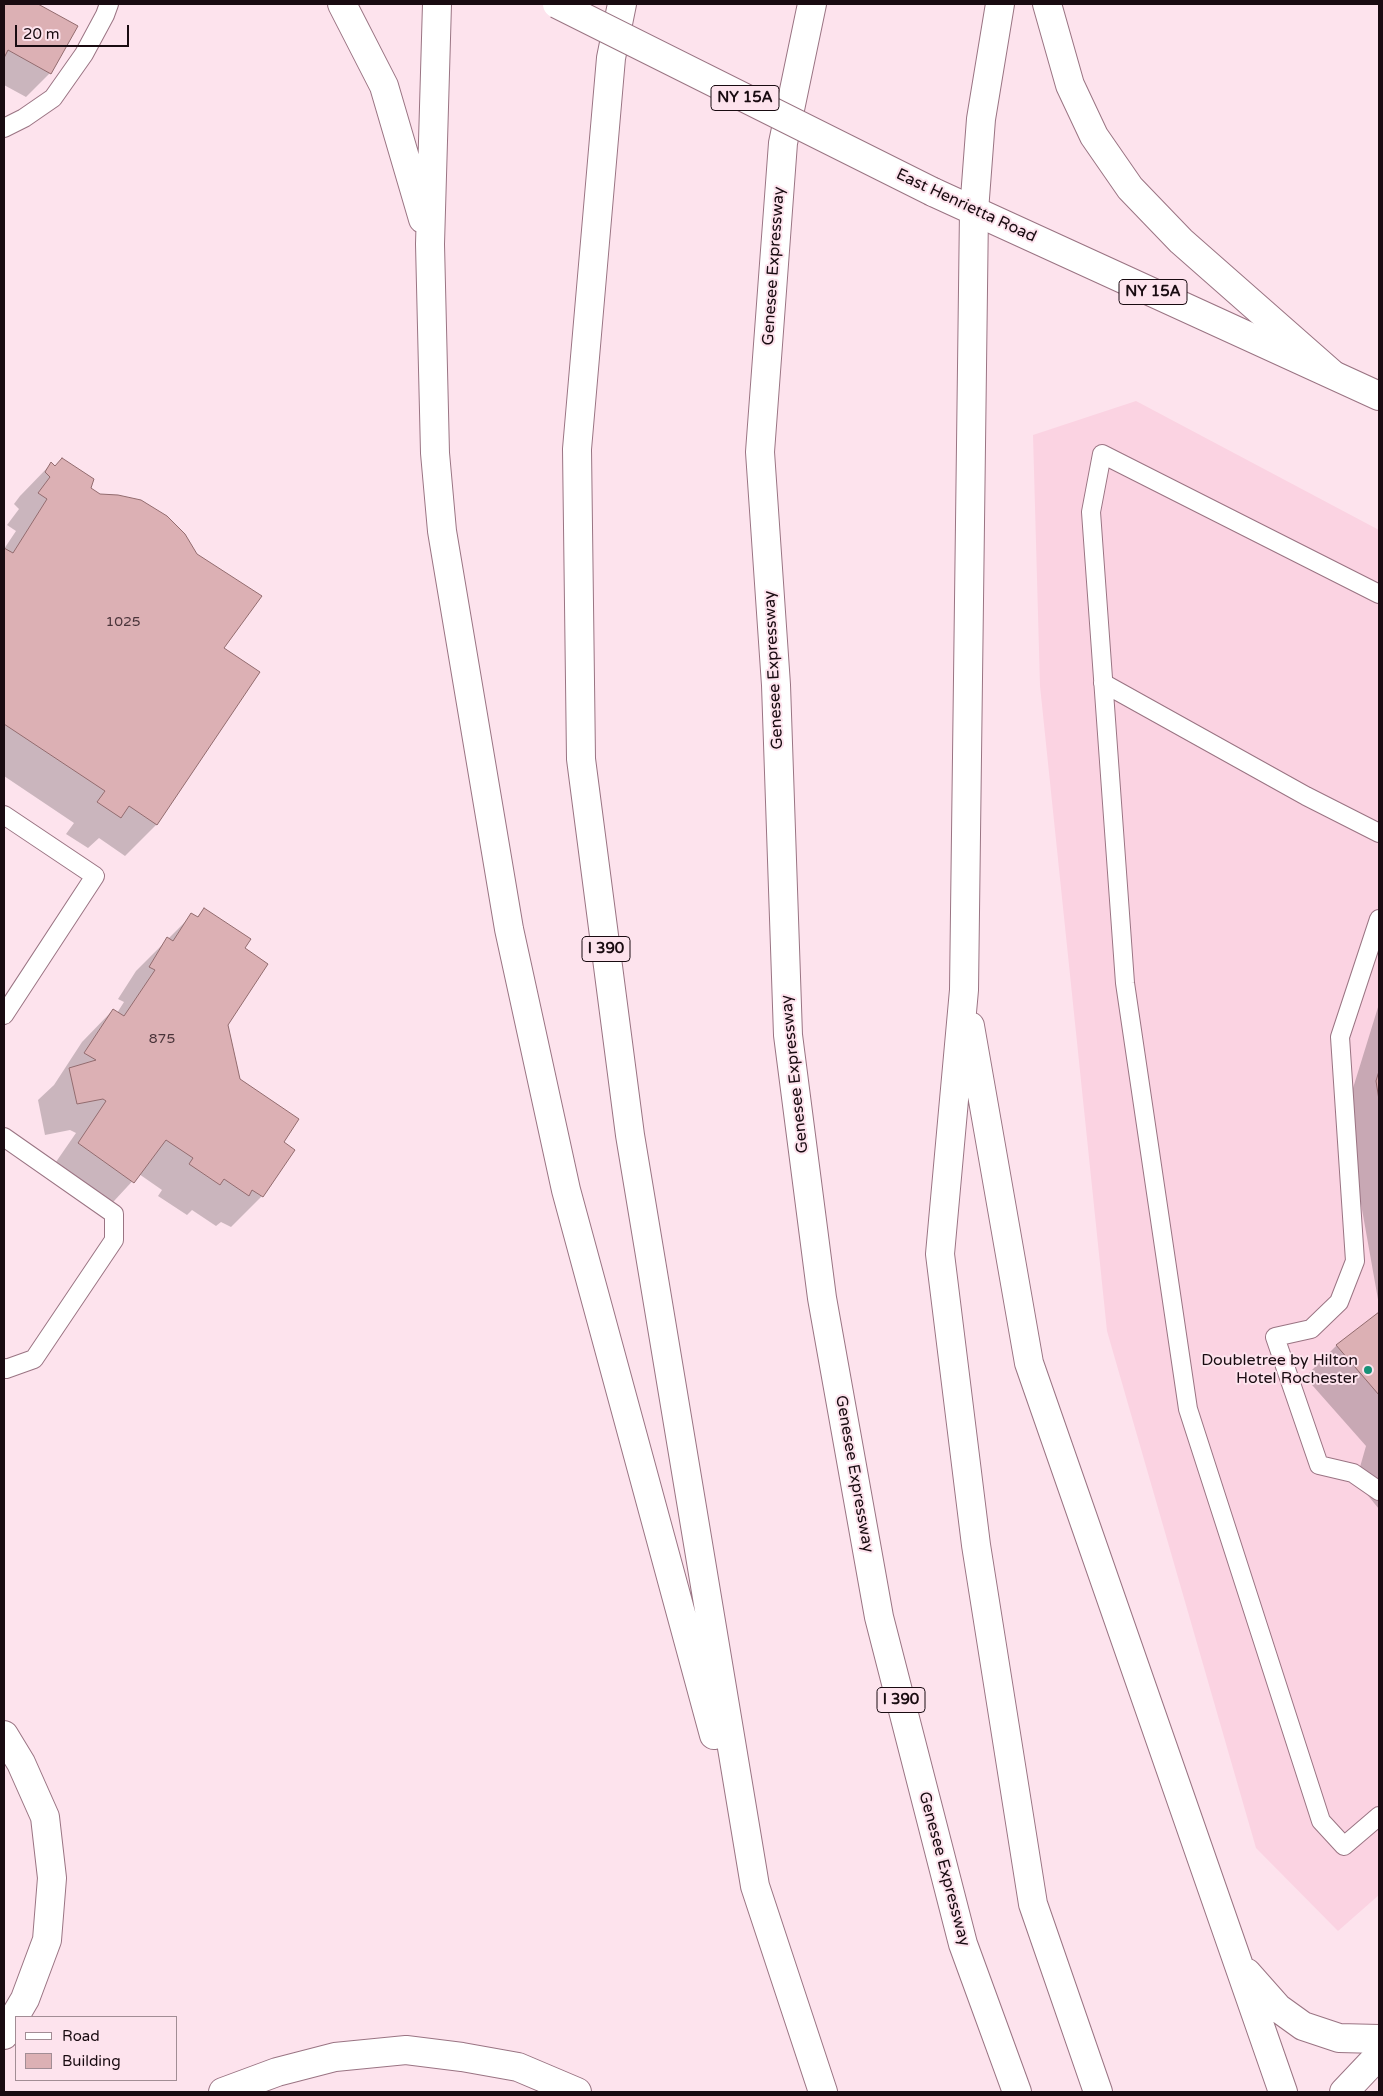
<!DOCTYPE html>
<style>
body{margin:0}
#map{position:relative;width:1383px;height:2096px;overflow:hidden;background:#fde3ed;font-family:"Varela Round",sans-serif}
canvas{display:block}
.frame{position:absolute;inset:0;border:5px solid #190b11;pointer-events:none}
.legend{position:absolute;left:15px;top:2016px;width:162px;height:65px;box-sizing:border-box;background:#fde3ed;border:1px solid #a28d95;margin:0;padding:6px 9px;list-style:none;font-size:15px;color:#190b11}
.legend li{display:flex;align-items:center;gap:10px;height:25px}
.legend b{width:25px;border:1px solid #a28d95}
.scale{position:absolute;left:15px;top:25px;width:114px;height:22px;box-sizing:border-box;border:2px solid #190b11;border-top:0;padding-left:6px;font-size:15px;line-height:18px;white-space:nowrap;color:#190b11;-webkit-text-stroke:4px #fde3ed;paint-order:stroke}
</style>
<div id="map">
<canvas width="1383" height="2096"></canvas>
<div class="frame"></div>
<ul class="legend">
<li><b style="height:6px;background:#fff"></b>Road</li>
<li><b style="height:14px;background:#dcb0b4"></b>Building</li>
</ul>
<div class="scale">20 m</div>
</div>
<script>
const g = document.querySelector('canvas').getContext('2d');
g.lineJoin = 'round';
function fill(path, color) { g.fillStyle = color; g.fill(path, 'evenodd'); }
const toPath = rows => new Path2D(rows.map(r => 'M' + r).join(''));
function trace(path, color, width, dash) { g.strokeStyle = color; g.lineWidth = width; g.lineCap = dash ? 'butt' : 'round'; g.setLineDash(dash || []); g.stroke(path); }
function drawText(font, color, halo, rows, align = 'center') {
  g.font = font + ' "Varela Round",sans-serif'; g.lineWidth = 4; g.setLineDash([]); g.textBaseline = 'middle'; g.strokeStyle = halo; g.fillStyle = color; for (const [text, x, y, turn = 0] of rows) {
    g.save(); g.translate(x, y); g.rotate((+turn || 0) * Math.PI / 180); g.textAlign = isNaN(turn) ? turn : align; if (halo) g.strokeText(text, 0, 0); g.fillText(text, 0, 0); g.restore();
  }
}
const built = toPath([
 [1136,401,1379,530,1379,1895,1338,1931,1256,1848,1107,1331,1040,686,1033,435]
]);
const shadow = toPath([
 [4,4,36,4,76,26,50,73,26,97,4,85],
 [51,464,89,489,222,649,258,673,156,825,125,856,99,838,88,848,66,834,74,823,4,776,4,549,16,531,7,525,19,509,14,504,20,496],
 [204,910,243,949,227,1025,239,1080,282,1142,262,1196,231,1227,221,1222,216,1226,192,1210,187,1215,158,1196,162,1190,139,1174,102,1214,47,1175,76,1133,70,1130,45,1135,38,1100,54,1085,82,1042,113,1010,117,1013,124,1002,118,999,136,971,192,915,196,918],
 [1379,1004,1379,1305,1345,1114],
 [1379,1314,1379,1509,1356,1481,1366,1446,1305,1377,1336,1346]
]);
const building = toPath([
 [4,4,38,4,78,26,51,74,8,50,4,58,4,4],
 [62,458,94,479,91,488,100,494,118,495,141,500,167,516,185,534,197,554,262,596,224,648,260,672,157,825,129,806,121,818,97,802,105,791,4,724,4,548,13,553,47,499,38,493,50,477,45,472,51,462,55,466,62,458],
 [204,908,251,939,245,948,268,964,228,1025,240,1079,299,1119,284,1142,295,1150,263,1197,252,1190,249,1196,224,1179,220,1185,189,1164,193,1158,166,1140,134,1183,78,1143,106,1101,103,1099,77,1104,69,1068,96,1060,84,1053,113,1009,124,1016,155,970,149,967,167,937,173,941,191,913,198,917,204,908],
 [1379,1071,1379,1100,1376,1081,1379,1071],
 [1379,1312,1379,1395,1336,1345,1379,1312]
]);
const lane = toPath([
 [4,128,24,118,53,98,84,54,105,15,109,4],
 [1379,594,1102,454,1091,512,1125,983,1188,1409,1321,1821,1344,1846,1379,1816],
 [1103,683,1306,796,1379,833],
 [4,815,95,876,4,1015],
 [1379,919,1340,1037,1355,1261,1339,1302,1311,1329,1275,1337,1319,1465,1353,1473,1379,1491],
 [4,1137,114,1214,114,1240,34,1359,6,1369,4,1368]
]);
const street = toPath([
 [4,1735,21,1763,45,1817,52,1878,47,1940,25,1999,4,2035]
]);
const primary = toPath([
 [933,192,1379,396],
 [1344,2092,1379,2055]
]);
const highway = toPath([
 [342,4,384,86,423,219],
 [437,4,430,244,435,453,442,531,509,929,566,1190,714,1735],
 [622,4,611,58,577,449,581,759,630,1135,755,1886,823,2092],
 [812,4,783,143,760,452,776,685,788,1035,822,1298,879,1617,963,1944,1017,2092],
 [1000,4,981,119,974,211,964,990,940,1254,976,1545,1033,1904,1098,2092],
 [1047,4,1070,85,1094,136,1130,188,1181,241,1331,373],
 [970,1026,1029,1363,1283,2092],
 [1247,1973,1278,2008,1303,2026,1339,2038,1379,2039],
 [223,2092,277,2072,335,2057,406,2050,462,2057,518,2067,577,2092]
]);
const primaryBridge = toPath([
 [557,4,933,192]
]);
const markers = [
 [1368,1370,5,"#169177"]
];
const numberNames = [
 ["1025",123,622],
 ["875",162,1039]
];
const shields = [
 [745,98,68],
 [1153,292,68],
 [606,949,48],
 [901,1700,48]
];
const shieldNames = [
 ["NY 15A",745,98],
 ["NY 15A",1153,292],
 ["I 390",606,949],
 ["I 390",901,1700]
];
const streetNames = [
 ["East Henrietta Road",966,206,25],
 ["Genesee Expressway",774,266,-86],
 ["Genesee Expressway",774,670,-93],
 ["Genesee Expressway",795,1074,-96],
 ["Genesee Expressway",854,1474,80],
 ["Genesee Expressway",944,1869,75]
];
const poiNames = [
 ["Doubletree by Hilton",1358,1361],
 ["Hotel Rochester",1358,1379]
];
fill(built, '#fbd3e2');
fill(shadow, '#0003');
fill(building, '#dcb0b4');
trace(building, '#926b6e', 1);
trace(lane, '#9a7483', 20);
trace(street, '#9a7483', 30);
trace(primary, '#9a7483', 30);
trace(highway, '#9a7483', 30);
trace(lane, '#fff', 18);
trace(street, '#fff', 28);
trace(primary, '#fff', 28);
trace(highway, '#fff', 28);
trace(primaryBridge, '#9a7483', 30, []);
trace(primaryBridge, '#fff', 28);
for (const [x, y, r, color] of markers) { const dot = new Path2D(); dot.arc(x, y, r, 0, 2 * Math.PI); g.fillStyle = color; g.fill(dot); trace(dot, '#fde3ed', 2); }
drawText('14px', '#4a343a', null, numberNames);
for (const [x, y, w] of shields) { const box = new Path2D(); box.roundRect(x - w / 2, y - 12.5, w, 25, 4); g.fillStyle = '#fde3ed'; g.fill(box); trace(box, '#190b11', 1); }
drawText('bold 15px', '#190b11', null, shieldNames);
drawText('16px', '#190b11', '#fde3ed', streetNames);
drawText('16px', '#190b11', '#fde3ed', poiNames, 'right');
</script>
